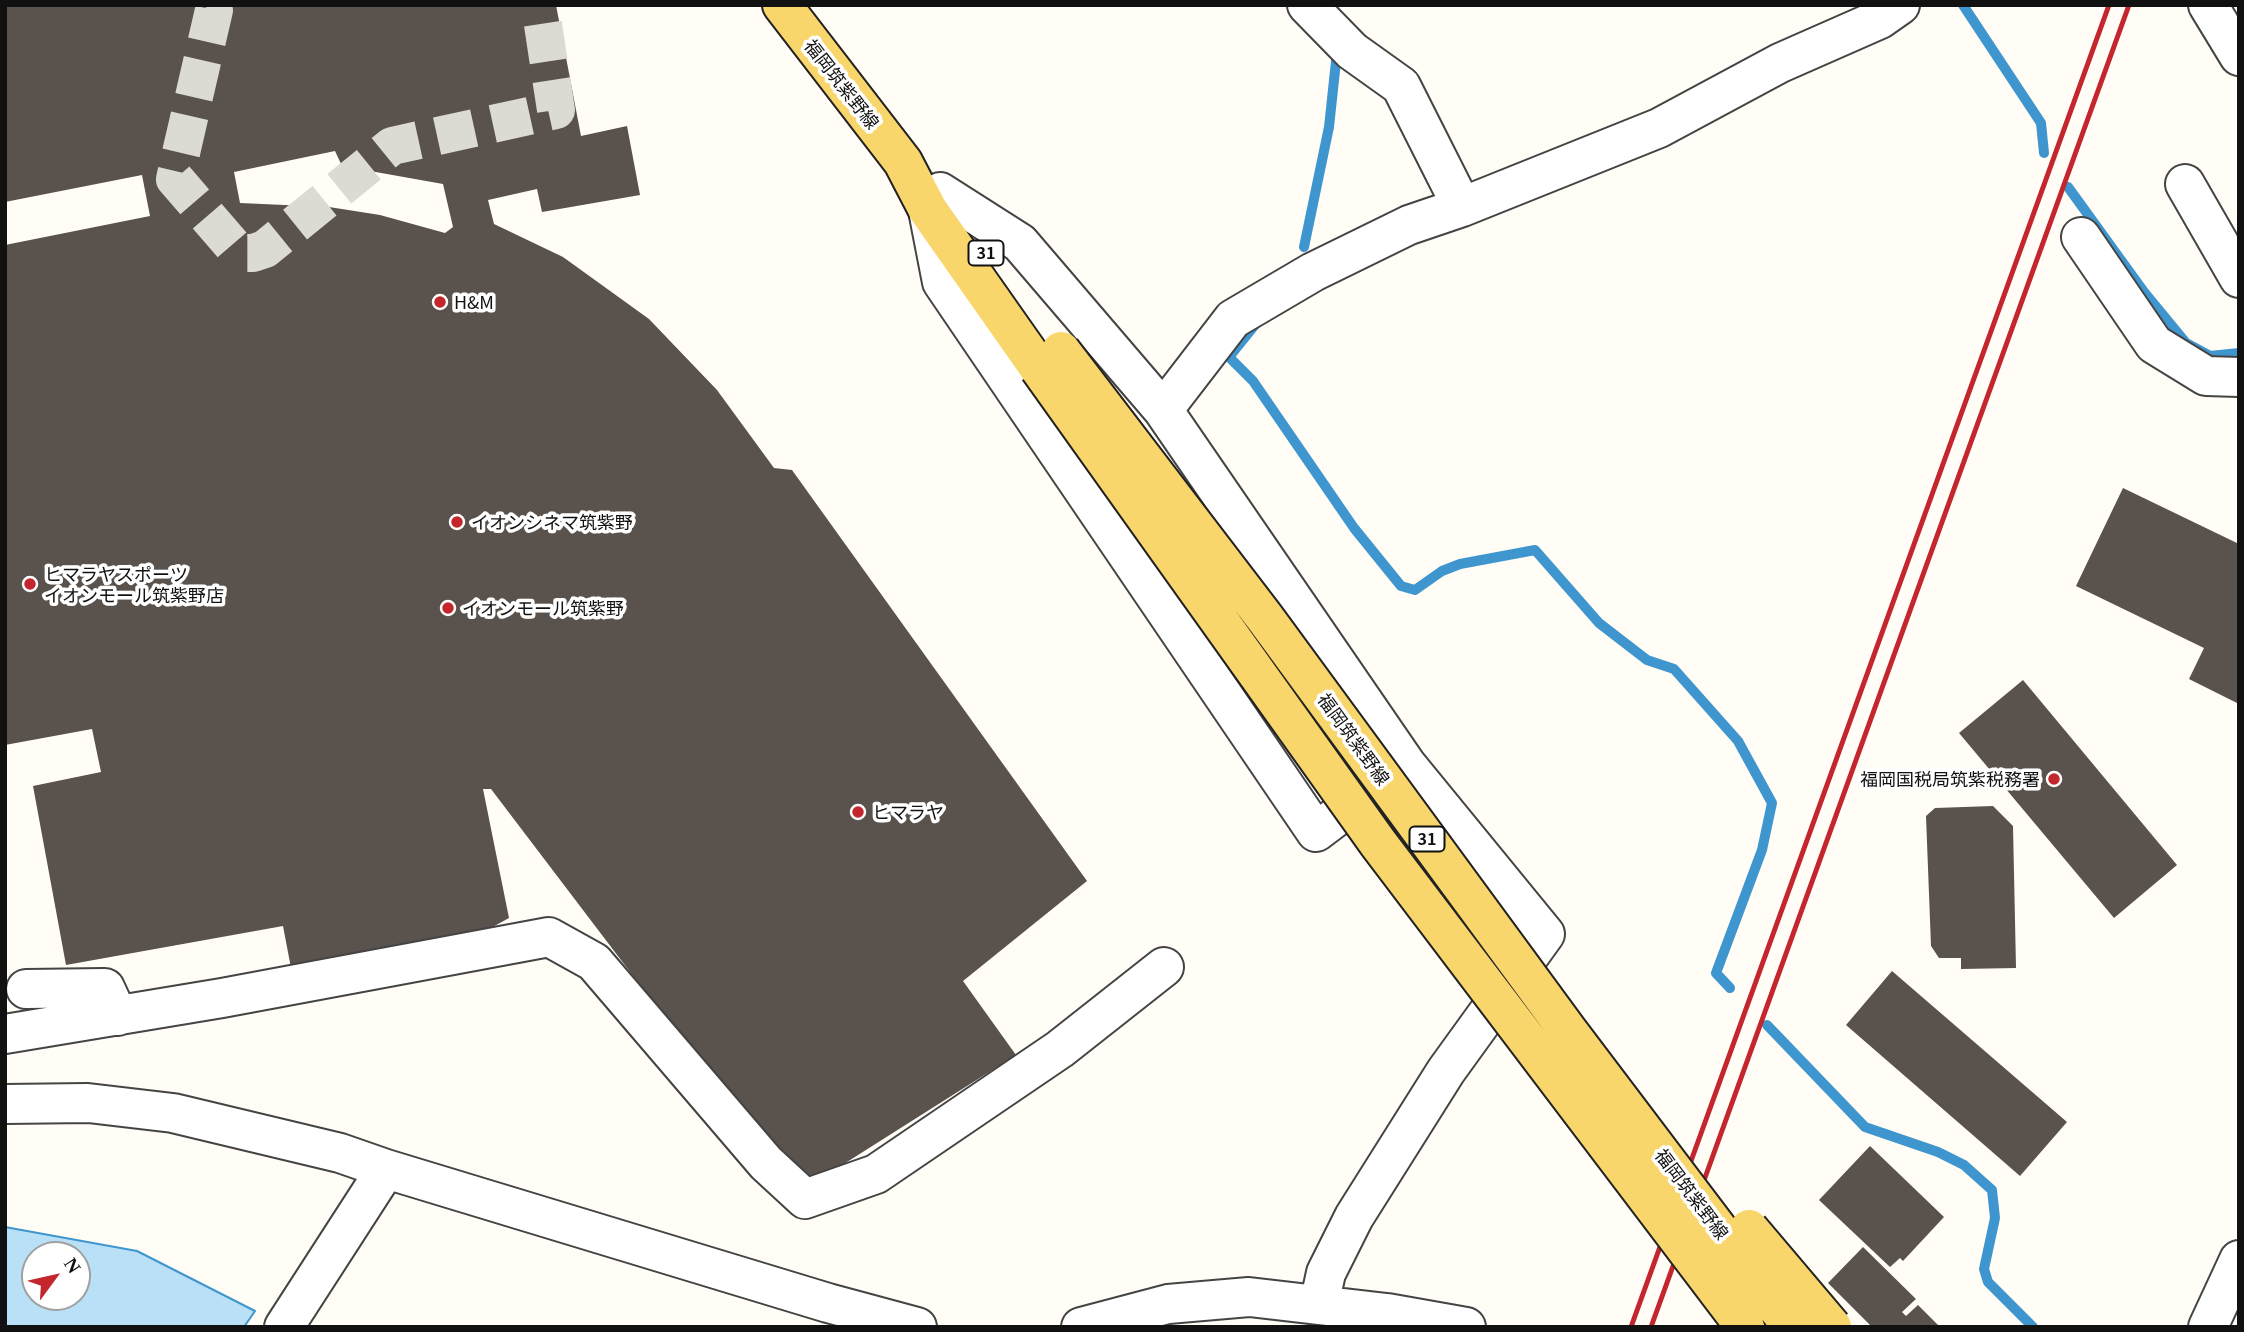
<!DOCTYPE html>
<meta charset="utf-8">
<style>
body{margin:0}
#map{position:relative;width:2244px;height:1332px;overflow:hidden;background:#fffdf5;font-family:Georgia,serif}
canvas{display:block}
.frame{position:absolute;inset:0;border:7px solid #111;pointer-events:none}
.north{position:absolute;left:21px;top:1241px;width:70px;height:70px;box-sizing:border-box;background:#fff;border:2px solid #a0a0a0;border-radius:50%;rotate:57deg;font-size:19px;font-weight:700;line-height:28px;text-align:center;color:#111}
.north::after{content:'';display:block;margin:auto;width:24px;height:32px;background:#c4262e;clip-path:polygon(50% 0,100% 100%,50% 72%,0 100%)}
</style>
<div id="map">
<canvas width="2244" height="1332"></canvas>
<div class="frame"></div>
<div class="north">N</div>
</div>
<script>
const g = document.querySelector('canvas').getContext('2d');
g.lineJoin = 'round';
function fill(path, color) { g.fillStyle = color; g.fill(path, 'evenodd'); }
const toPath = rows => new Path2D(rows.map(r => 'M' + r).join(''));
function trace(path, color, width, dash) { g.strokeStyle = color; g.lineWidth = width; g.lineCap = dash ? 'butt' : 'round'; g.setLineDash(dash || []); g.stroke(path); }
function drawText(font, color, halo, rows, align = 'center') {
  g.font = font + ' Georgia,"Noto Sans JP",serif'; g.lineWidth = 7; g.setLineDash([]); g.textBaseline = 'middle'; g.strokeStyle = halo; g.fillStyle = color; for (const [text, x, y, turn = 0] of rows) {
    g.save(); g.translate(x, y); g.rotate((+turn || 0) * Math.PI / 180); g.textAlign = isNaN(turn) ? turn : align; if (halo) g.strokeText(text, 0, 0); g.fillText(text, 0, 0); g.restore();
  }
}
const water = toPath([
 [5,1227,137,1251,255,1311,244,1327,5,1327,5,1227],
 [35,1255,77,1255,77,1297,35,1297,35,1255]
]);
const stream = toPath([
 [1963,5,2041,123,2044,153],
 [2068,187,2144,292,2186,343,2210,356,2239,353],
 [1304,247,1329,127,1337,52],
 [1258,321,1229,357,1253,381,1354,528,1401,586,1415,590,1442,571,1460,564,1535,550,1599,623,1647,660,1674,669,1738,741,1772,803,1762,850,1716,973,1730,988],
 [1767,1025,1865,1127,1938,1152,1964,1165,1992,1190,1995,1218,1984,1269,1988,1282,2033,1327]
]);
const building = toPath([
 [5,5,556,5,581,136,627,126,640,195,542,212,537,189,488,200,494,224,563,257,649,319,717,390,774,468,792,470,1087,881,963,981,1016,1055,798,1193,491,789,483,789,509,918,478,935,291,968,283,926,66,965,33,786,101,772,92,729,5,745,5,245,150,216,142,175,5,202],
 [335,151,342,166,443,184,453,227,445,233,380,215,329,207,240,203,234,172],
 [2123,488,2239,544,2239,704,2189,679,2204,648,2076,586],
 [2023,680,2177,865,2114,918,1959,733],
 [1993,806,2013,826,2016,968,1961,969,1961,958,1939,958,1931,946,1926,816,1935,808],
 [1892,971,2067,1122,2020,1176,1846,1025],
 [1870,1146,1944,1217,1903,1261,1900,1258,1890,1267,1819,1200],
 [1863,1247,1916,1299,1902,1312,1906,1316,1918,1305,1940,1327,1872,1327,1828,1283]
]);
const minorTunnel = toPath([
 [212,5,214,10,175,179,239,253,253,253,265,249,392,146,556,110,540,5]
]);
const minor = toPath([
 [1307,5,1352,51,1401,86,1462,207],
 [2208,5,2239,56],
 [2185,184,2239,278],
 [928,210,942,282,1316,832,1406,764,1163,410,1020,243,940,192],
 [2081,237,2154,344,2206,376,2239,377],
 [1163,410,1233,319,1313,272,1409,225,1462,207,1659,128,1780,63,1880,19,1900,5],
 [26,989,105,988,118,1016],
 [5,1034,222,998,549,937,594,962,766,1163,805,1199,876,1174,1060,1049,1164,967],
 [5,1104,88,1103,173,1113,340,1153,386,1169,828,1303,917,1327],
 [1319,1305,1326,1273,1354,1217,1446,1071,1545,934,1406,764],
 [284,1327,386,1169],
 [1081,1327,1168,1304,1249,1297,1387,1313,1466,1327],
 [2208,1327,2239,1260]
]);
const major = toPath([
 [782,5,903,162,928,210,1039,368]
]);
const rail = toPath([
 [1631,1327,2109,5],
 [1651,1327,2129,5]
]);
const majorBridge = toPath([
 [1061,351,1265,618,1568,1031,1792,1327],
 [1039,368,1378,843,1745,1327],
 [1749,1229,1832,1327]
]);
const markers = [
 [440,302,7,"#c4262e"],
 [457,522,7,"#c4262e"],
 [30,584,7,"#c4262e"],
 [448,608,7,"#c4262e"],
 [2054,779,7,"#c4262e"],
 [858,812,7,"#c4262e"]
];
const shields = [
 [986,253,35],
 [1427,839,35]
];
const shieldNames = [
 ["31",986,253],
 ["31",1427,839]
];
const streetNames = [
 ["福岡筑紫野線",842,84,52],
 ["福岡筑紫野線",1354,739,54],
 ["福岡筑紫野線",1692,1194,53]
];
const poiNames = [
 ["H&M",454,302],
 ["イオンシネマ筑紫野",471,522],
 ["ヒマラヤスポーツ",44,574],
 ["イオンモール筑紫野店",44,595],
 ["イオンモール筑紫野",462,608],
 ["福岡国税局筑紫税務署",2040,779,"right"],
 ["ヒマラヤ",872,812]
];
fill(water, '#b9e0f7');
trace(water, '#3f96cf', 2);
trace(stream, '#3f96cf', 10);
fill(building, '#5a524d');
trace(minorTunnel, '#dbdad3', 38, [38, 19]);
trace(minor, '#444', 42);
trace(major, '#222', 42);
trace(minor, '#fff', 38);
trace(major, '#f9d66b', 38);
trace(rail, '#c4262e', 5);
trace(majorBridge, '#222', 42, []);
trace(majorBridge, '#f9d66b', 38);
for (const [x, y, r, color] of markers) { const dot = new Path2D(); dot.arc(x, y, r, 0, 2 * Math.PI); g.fillStyle = color; g.fill(dot); trace(dot, '#fff', 2.5); }
for (const [x, y, w] of shields) { const box = new Path2D(); box.roundRect(x - w / 2, y - 12.5, w, 25, 5); g.fillStyle = '#fff'; g.fill(box); trace(box, '#111', 2); }
drawText('bold 16px', '#111', null, shieldNames);
drawText('18px', '#111', '#fff', streetNames);
drawText('18px', '#111', '#fff', poiNames, 'left');
</script>
